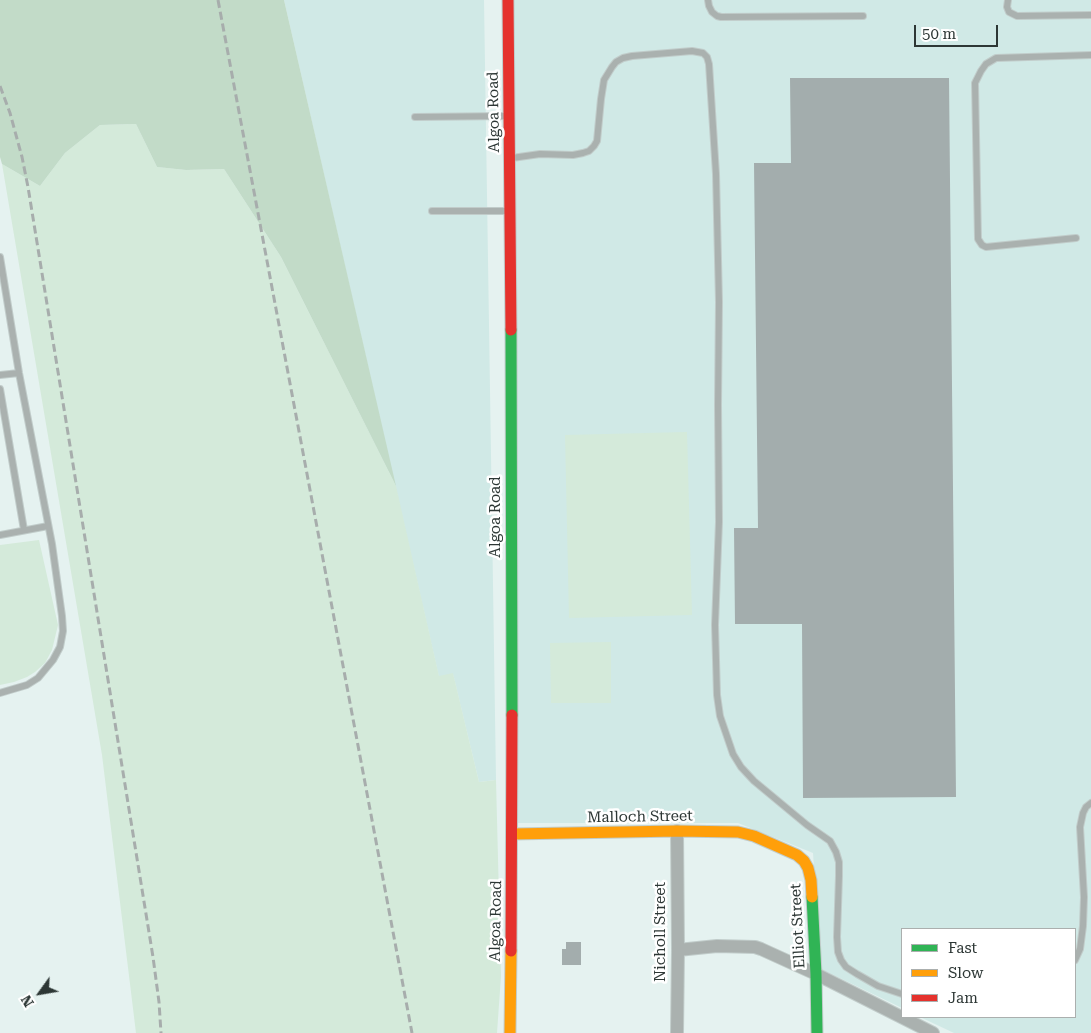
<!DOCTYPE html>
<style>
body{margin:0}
#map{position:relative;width:1091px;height:1033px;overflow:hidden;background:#e5f2f0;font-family:"Roboto Serif",serif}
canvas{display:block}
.legend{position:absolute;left:901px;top:928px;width:175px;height:90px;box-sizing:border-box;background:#fff;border:1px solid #abafae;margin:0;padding:6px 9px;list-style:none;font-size:15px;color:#2d3735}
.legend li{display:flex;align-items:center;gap:10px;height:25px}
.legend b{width:25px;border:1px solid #abafae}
.north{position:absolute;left:15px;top:968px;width:50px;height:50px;-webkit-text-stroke:4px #fff;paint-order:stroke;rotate:238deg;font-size:14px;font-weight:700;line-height:20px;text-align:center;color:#2d3735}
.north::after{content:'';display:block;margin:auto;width:18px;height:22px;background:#2d3735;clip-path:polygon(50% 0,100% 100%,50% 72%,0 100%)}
.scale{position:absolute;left:914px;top:25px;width:84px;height:22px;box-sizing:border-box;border:2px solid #2d3735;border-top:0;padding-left:6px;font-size:15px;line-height:18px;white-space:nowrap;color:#2d3735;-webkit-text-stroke:4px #fff;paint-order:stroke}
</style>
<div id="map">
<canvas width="1091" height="1033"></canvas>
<ul class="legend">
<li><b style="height:6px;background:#30b455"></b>Fast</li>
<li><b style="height:6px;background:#ff9f0a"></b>Slow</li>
<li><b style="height:6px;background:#e5322d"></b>Jam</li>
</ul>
<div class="north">N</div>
<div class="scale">50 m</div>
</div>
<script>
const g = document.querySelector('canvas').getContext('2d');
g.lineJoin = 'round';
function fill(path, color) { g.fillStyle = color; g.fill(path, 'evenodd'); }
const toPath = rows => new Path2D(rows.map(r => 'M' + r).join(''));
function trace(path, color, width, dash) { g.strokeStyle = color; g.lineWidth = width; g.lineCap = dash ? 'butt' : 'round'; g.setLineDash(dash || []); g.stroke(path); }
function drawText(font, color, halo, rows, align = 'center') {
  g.font = font + ' "Roboto Serif",serif'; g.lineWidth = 5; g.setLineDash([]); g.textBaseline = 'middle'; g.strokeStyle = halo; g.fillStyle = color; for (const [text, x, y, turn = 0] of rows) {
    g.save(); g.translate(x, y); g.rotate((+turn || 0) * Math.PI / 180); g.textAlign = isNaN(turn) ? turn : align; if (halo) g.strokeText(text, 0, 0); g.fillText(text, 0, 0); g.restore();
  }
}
const built = toPath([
 [284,0,484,0,496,780,479,782,453,674,439,677],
 [514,0,1091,0,1091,1033,954,1033,920,1017,1075,1017,1075,929,902,929,902,1008,821,969,813,853,738,823,516,823]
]);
const green = toPath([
 [136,124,157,167,186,170,224,169,281,257,396,486,439,676,453,673,479,782,496,780,501,976,497,1033,136,1033,102,755,2,164,40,186,65,153,100,125],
 [687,432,692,615,569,618,565,435],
 [39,540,58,625,52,650,45,663,35,672,27,677,14,682,0,685,0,545],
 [611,642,611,703,551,703,550,643]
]);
const forest = toPath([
 [0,0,284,0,396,486,281,257,224,169,186,170,157,167,136,124,100,125,65,153,40,186,2,164,0,157]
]);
const building = toPath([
 [790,78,949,78,956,797,803,798,802,624,735,624,734,528,758,528,754,163,791,163],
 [566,942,581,942,581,965,562,965,562,949,566,949]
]);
const lane = toPath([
 [708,0,709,6,712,12,717,16,721,17,863,16],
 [1008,0,1007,7,1009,12,1017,16,1091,15],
 [415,117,508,116],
 [512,158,540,154,573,155,583,153,589,151,594,146,597,141,601,99,604,80,612,67,616,62,623,58,632,56,692,51,703,53,707,57,709,64,716,174,719,302,718,405,719,522,715,625,717,695,720,716,733,754,741,767,754,781,807,825,830,841,836,852,839,862,839,876,837,937,838,952,841,960,846,967,857,974,878,986,902,994],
 [432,211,509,211],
 [1076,238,986,247,982,245,978,239,975,83,981,71,986,64,996,58,1091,55],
 [0,257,19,373,52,544,62,616,63,631,60,647,53,660,38,678,27,685,0,693],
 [0,375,19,373],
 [0,389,24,530],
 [0,535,48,526],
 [1075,960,1080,949,1083,926,1084,897,1080,827,1083,813,1086,807,1091,803]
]);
const street = toPath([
 [678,950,717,946,755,947,761,949,816,974,933,1033],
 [677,1033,678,950,677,831]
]);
const fast = toPath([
 [511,330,512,715],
 [812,897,816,974,817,1033]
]);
const slow = toPath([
 [512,834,677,831,738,832,754,836,797,855,804,861,808,868,811,880,812,897],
 [510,1033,511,951]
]);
const jam = toPath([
 [508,0,511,330],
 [511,951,512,715]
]);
const rail = toPath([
 [218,0,412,1033],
 [0,86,10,113,22,157,28,187,153,957,159,1002,161,1033]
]);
const streetNames = [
 ["Algoa Road",494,112,-91],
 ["Algoa Road",496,517,-90],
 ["Malloch Street",640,817,-1],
 ["Algoa Road",496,921,-89],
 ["Elliot Street",798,926,-93],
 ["Nicholl Street",661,932,-90]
];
fill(built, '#d0e9e6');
fill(green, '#d4eada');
fill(forest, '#c2dbc8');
fill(building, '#a3adad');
trace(lane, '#c1ccca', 8);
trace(street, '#c1ccca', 14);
trace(fast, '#c1ccca', 13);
trace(slow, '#c1ccca', 13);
trace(jam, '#c1ccca', 13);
trace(lane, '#aab1af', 6);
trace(street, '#aab1af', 12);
trace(fast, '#30b455', 11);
trace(slow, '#ff9f0a', 11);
trace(jam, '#e5322d', 11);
trace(rail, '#a7adac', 3, [8, 4]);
drawText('15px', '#2d3735', '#fff', streetNames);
</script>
